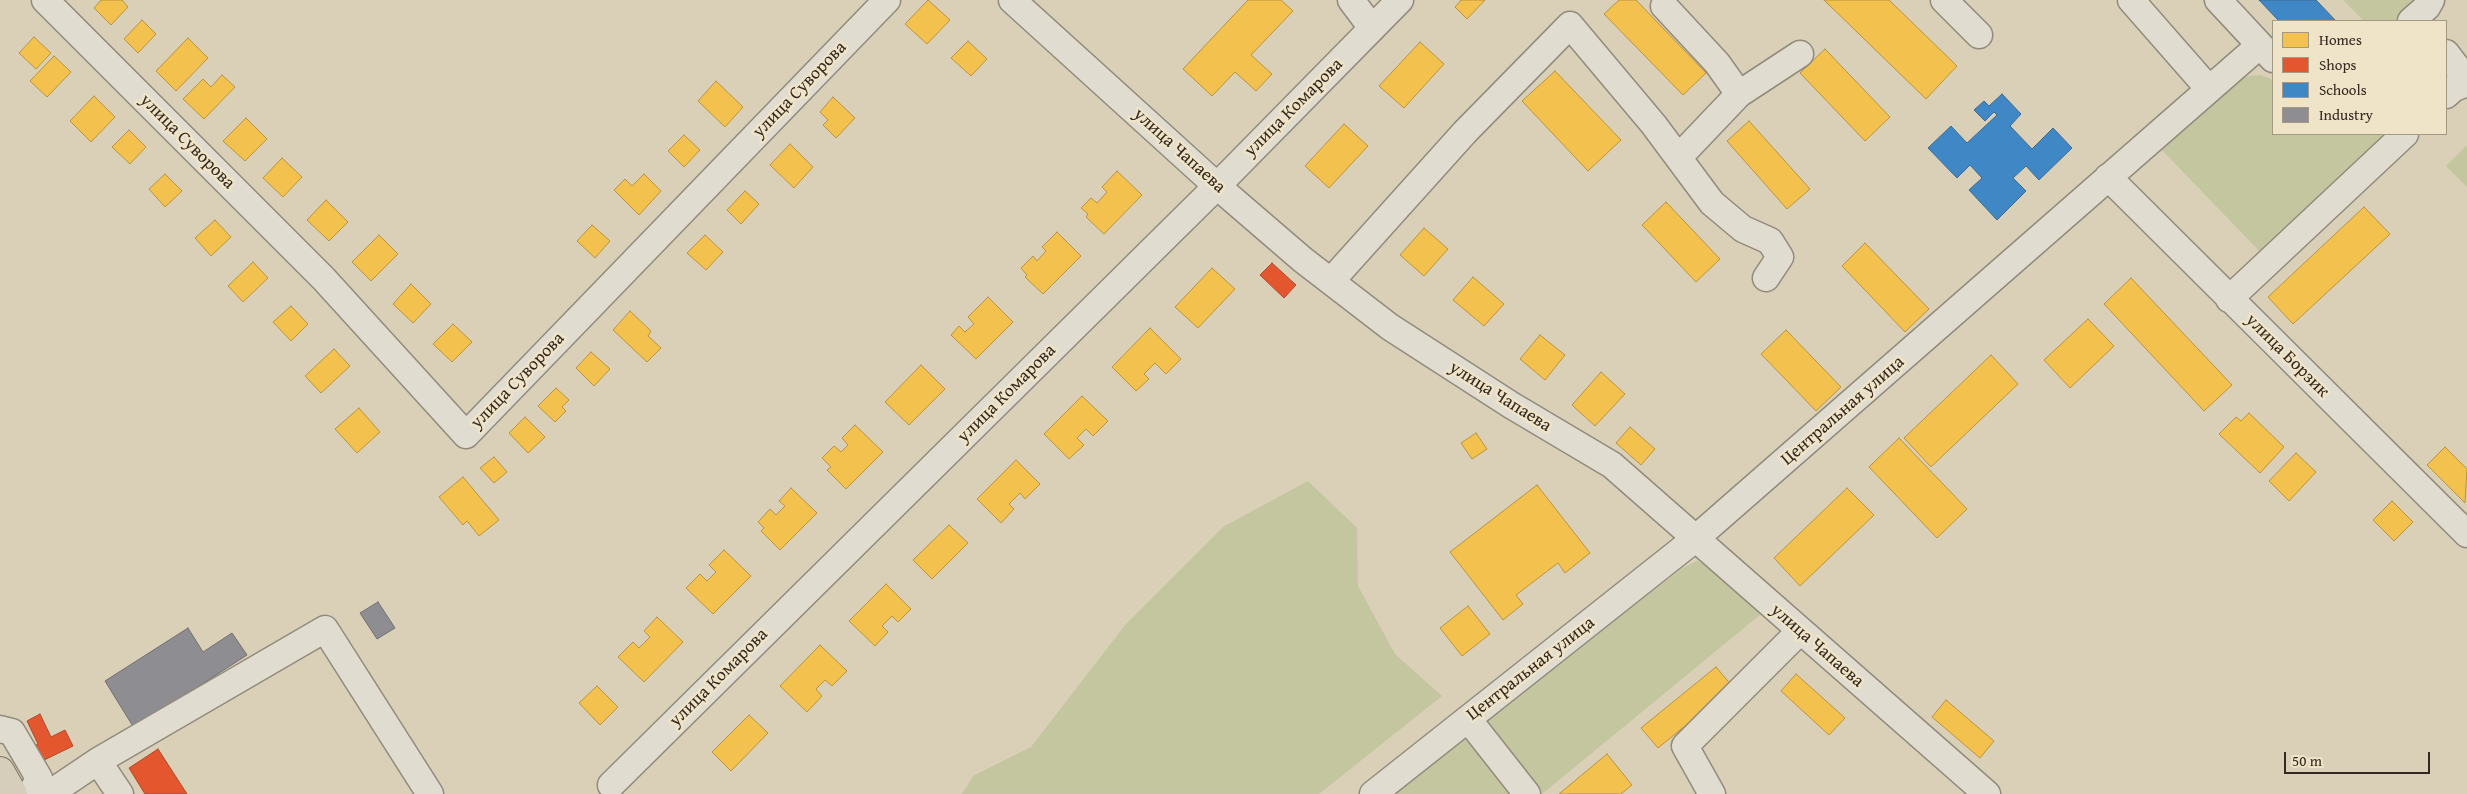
<!DOCTYPE html>
<meta charset="utf-8">
<style>
body{margin:0}
#map{position:relative;width:2467px;height:794px;overflow:hidden;background:#d9d0b7;font-family:"Gentium Book Plus",serif}
canvas{display:block}
.legend{position:absolute;left:2272px;top:20px;width:175px;height:115px;box-sizing:border-box;background:#efe4c7;border:1px solid #a49985;margin:0;padding:6px 9px;list-style:none;font-size:15px;color:#342821}
.legend li{display:flex;align-items:center;gap:10px;height:25px}
.legend b{width:25px;border:1px solid #a49985}
.scale{position:absolute;left:2284px;top:752px;width:146px;height:22px;box-sizing:border-box;border:2px solid #342821;border-top:0;padding-left:6px;font-size:15px;line-height:18px;white-space:nowrap;color:#342821;-webkit-text-stroke:4px #efe4c7;paint-order:stroke}
</style>
<div id="map">
<canvas width="2467" height="794"></canvas>
<ul class="legend">
<li><b style="height:14px;background:#f2c14e"></b>Homes</li>
<li><b style="height:14px;background:#e4572e"></b>Shops</li>
<li><b style="height:14px;background:#3f88c5"></b>Schools</li>
<li><b style="height:14px;background:#8d8d92"></b>Industry</li>
</ul>
<div class="scale">50 m</div>
</div>
<script>
const g = document.querySelector('canvas').getContext('2d');
g.lineJoin = 'round';
function fill(path, color) { g.fillStyle = color; g.fill(path, 'evenodd'); }
const toPath = rows => new Path2D(rows.map(r => 'M' + r).join(''));
function trace(path, color, width, dash) { g.strokeStyle = color; g.lineWidth = width; g.lineCap = dash ? 'butt' : 'round'; g.setLineDash(dash || []); g.stroke(path); }
function drawText(font, color, halo, rows, align = 'center') {
  g.font = font + ' "Gentium Book Plus",serif'; g.lineWidth = 5; g.setLineDash([]); g.textBaseline = 'middle'; g.strokeStyle = halo; g.fillStyle = color; for (const [text, x, y, turn = 0] of rows) {
    g.save(); g.translate(x, y); g.rotate((+turn || 0) * Math.PI / 180); g.textAlign = isNaN(turn) ? turn : align; if (halo) g.strokeText(text, 0, 0); g.fillText(text, 0, 0); g.restore();
  }
}
const green = toPath([
 [2343,0,2417,0,2402,21,2364,21],
 [2261,75,2273,80,2273,134,2396,134,2264,256,2162,150,2233,82,2248,76],
 [2467,145,2467,187,2446,166],
 [1308,481,1357,528,1358,586,1395,654,1442,696,1319,794,962,794,973,776,1031,747,1126,624,1223,527],
 [1697,561,1709,566,1761,614,1542,794,1483,721,1683,568],
 [1465,735,1517,794,1389,794]
]);
const homes = toPath([
 [101,0,122,0,128,7,111,25,94,8,101,0],
 [928,0,950,20,927,44,905,24,928,0],
 [1248,0,1281,0,1293,11,1251,55,1272,74,1256,91,1235,72,1212,96,1183,69,1248,0],
 [1461,0,1485,0,1467,19,1455,7,1461,0],
 [1619,0,1636,0,1706,73,1683,95,1604,14,1619,0],
 [1824,0,1889,0,1957,66,1926,99,1824,0],
 [142,20,156,34,138,53,124,39,142,20],
 [34,37,51,53,36,69,19,53,34,37],
 [188,38,208,58,176,91,156,71,188,38],
 [968,41,987,59,971,76,951,58,968,41],
 [1420,42,1444,64,1404,108,1379,86,1420,42],
 [1825,49,1890,117,1865,141,1800,73,1825,49],
 [54,56,71,72,47,97,30,81,54,56],
 [1555,71,1621,140,1588,171,1522,101,1555,71],
 [222,75,235,87,204,119,183,99,203,79,211,87,222,75],
 [716,81,743,107,725,127,698,101,716,81],
 [94,96,115,117,91,142,70,121,94,96],
 [833,97,855,118,836,138,823,125,828,120,820,112,833,97],
 [246,118,267,139,245,161,223,141,246,118],
 [1749,121,1810,189,1787,209,1727,141,1749,121],
 [1344,124,1368,146,1329,188,1305,166,1344,124],
 [129,130,146,147,130,164,112,147,129,130],
 [684,135,700,150,684,167,668,151,684,135],
 [790,144,813,167,794,188,770,165,790,144],
 [282,158,302,177,283,197,263,178,282,158],
 [1117,171,1142,195,1104,234,1086,217,1088,214,1081,208,1091,198,1097,203,1107,192,1102,187,1117,171],
 [165,174,182,191,165,207,149,189,165,174],
 [644,174,661,191,639,215,614,190,625,179,632,186,644,174],
 [745,191,759,204,741,224,727,210,745,191],
 [326,200,348,222,329,241,307,220,326,200],
 [1666,202,1720,259,1696,282,1642,225,1666,202],
 [2364,207,2390,234,2293,324,2268,297,2364,207],
 [215,220,231,237,211,256,195,238,215,220],
 [592,225,610,241,595,258,577,241,592,225],
 [1424,228,1448,249,1424,276,1400,255,1424,228],
 [1057,232,1081,256,1043,294,1025,277,1027,275,1021,268,1033,256,1037,261,1046,251,1042,247,1057,232],
 [379,235,398,254,371,281,352,262,379,235],
 [705,235,723,252,706,270,687,253,705,235],
 [1865,243,1929,309,1905,332,1842,266,1865,243],
 [253,262,268,278,243,302,228,286,253,262],
 [1212,268,1235,289,1198,328,1175,307,1212,268],
 [1473,277,1504,304,1484,326,1453,300,1473,277],
 [2131,278,2232,385,2204,411,2104,304,2131,278],
 [411,284,431,304,413,323,393,304,411,284],
 [988,297,1013,322,976,359,951,335,959,326,965,332,974,324,968,317,988,297],
 [291,306,308,324,291,341,273,322,291,306],
 [630,311,651,331,648,336,661,348,647,362,613,330,630,311],
 [2088,319,2114,346,2070,388,2044,360,2088,319],
 [453,324,472,342,452,362,433,344,453,324],
 [1150,328,1181,359,1166,374,1155,363,1144,374,1149,379,1136,391,1112,367,1150,328],
 [1786,330,1841,387,1816,411,1761,354,1786,330],
 [1540,335,1565,355,1545,380,1520,359,1540,335],
 [334,349,350,366,321,393,305,376,334,349],
 [591,352,610,369,594,386,576,368,591,352],
 [1991,355,2018,384,1931,467,1904,438,1991,355],
 [921,365,945,389,909,425,885,402,921,365],
 [1601,372,1625,394,1595,426,1572,405,1601,372],
 [556,388,569,400,562,407,566,411,555,422,538,406,556,388],
 [1082,396,1108,421,1093,436,1086,429,1077,438,1084,445,1069,459,1044,434,1082,396],
 [359,408,380,432,357,453,335,429,359,408],
 [2249,413,2284,447,2260,473,2219,434,2236,417,2241,421,2249,413],
 [525,417,545,437,528,453,509,433,525,417],
 [855,425,883,452,846,489,827,470,831,467,822,458,834,446,841,452,848,445,842,438,855,425],
 [1630,427,1655,449,1641,465,1616,443,1630,427],
 [1476,433,1487,449,1472,459,1461,443,1476,433],
 [1899,438,1967,509,1937,538,1869,467,1899,438],
 [2445,447,2467,469,2465,503,2427,465,2445,447],
 [2296,453,2316,472,2289,501,2269,481,2296,453],
 [494,457,507,472,494,483,480,468,494,457],
 [1016,460,1040,484,1025,499,1020,493,1009,504,1014,509,1001,523,977,499,1016,460],
 [463,477,499,520,479,536,467,521,463,525,439,497,463,477],
 [1537,485,1590,553,1565,573,1558,563,1516,595,1523,604,1503,620,1450,552,1537,485],
 [791,488,817,513,780,550,761,531,764,528,758,522,770,509,776,515,785,506,779,501,791,488],
 [1847,488,1874,515,1800,586,1774,558,1847,488],
 [2392,501,2413,522,2394,541,2373,520,2392,501],
 [949,525,968,543,932,579,913,560,949,525],
 [724,550,751,576,713,614,686,588,700,574,707,581,716,572,709,565,724,550],
 [886,584,911,609,898,622,892,616,882,626,888,632,875,646,849,621,886,584],
 [1468,606,1490,634,1462,656,1440,628,1468,606],
 [657,617,683,642,644,682,618,657,633,642,639,648,650,637,644,631,657,617],
 [820,645,847,671,832,686,825,680,816,689,822,696,807,712,780,686,820,645],
 [1716,667,1733,687,1658,748,1641,728,1716,667],
 [1796,674,1845,718,1829,735,1781,691,1796,674],
 [597,686,618,707,600,725,579,703,597,686],
 [1946,700,1994,741,1980,758,1932,717,1946,700],
 [749,715,768,733,731,771,712,752,749,715],
 [1607,754,1632,785,1621,794,1559,794,1607,754]
]);
const shops = toPath([
 [1272,263,1296,285,1284,298,1260,275,1272,263],
 [40,714,51,737,65,730,73,746,38,763,30,748,38,744,27,721,40,714],
 [158,749,187,794,145,794,129,768,158,749]
]);
const schools = toPath([
 [2259,0,2316,0,2336,21,2279,21,2259,0],
 [2002,94,2021,114,2010,126,2032,149,2053,128,2072,148,2039,180,2026,166,2013,178,2026,191,1997,220,1969,190,1982,178,1970,165,1957,178,1928,148,1951,126,1967,143,1997,115,1994,112,1985,121,1974,110,1984,101,1989,106,2002,94]
]);
const industry = toPath([
 [378,602,395,628,377,639,360,613,378,602],
 [188,628,203,652,232,633,247,655,134,728,105,681,188,628]
]);
const minor = toPath([
 [45,0,323,278,466,435,887,0],
 [1012,0,1217,186,1303,260,1390,327,1511,405,1612,465,1987,794],
 [1351,0,1372,28],
 [1944,0,1979,35],
 [2131,0,2209,89],
 [2218,0,2273,59],
 [1664,6,1717,63,1739,94],
 [2411,21,2427,7,2431,0],
 [2446,53,2467,81],
 [2446,95,2454,88,2467,83],
 [1679,157,1739,94,1800,54],
 [2108,177,2467,534],
 [1331,281,1465,132,1570,25,1654,125,1712,203,1743,229,1770,241,1780,257,1766,278],
 [2229,299,2405,134],
 [1468,719,1527,794],
 [0,729,12,732,39,778,31,794],
 [98,761,325,629,430,794],
 [611,785,1217,186,1400,0],
 [49,794,98,761,120,794],
 [1373,794,1695,539,2260,45],
 [1712,794,1685,746,1800,631]
]);
const major = toPath([
 [0,771,13,794]
]);
const streetNames = [
 ["улица Суворова",800,90,-46],
 ["улица Комарова",1294,108,-45],
 ["улица Суворова",187,142,45],
 ["улица Чапаева",1179,151,42],
 ["улица Борзик",2287,356,45],
 ["улица Суворова",518,381,-46],
 ["улица Комарова",1007,394,-45],
 ["улица Чапаева",1500,397,32],
 ["Центральная улица",1843,411,-41],
 ["улица Чапаева",1817,646,41],
 ["Центральная улица",1531,669,-38],
 ["улица Комарова",719,678,-45]
];
fill(green, '#c3c69f');
fill(homes, '#f2c14e');
trace(homes, '#b99340', 1);
fill(shops, '#e4572e');
trace(shops, '#af492a', 1);
fill(schools, '#3f88c5');
trace(schools, '#3c6b94', 1);
fill(industry, '#8d8d92');
trace(industry, '#726f70', 1);
trace(minor, '#928b7d', 29);
trace(major, '#7b7568', 30);
trace(minor, '#e1dcd0', 26);
trace(major, '#d6cdbb', 28);
drawText('18px', '#342821', '#efe4c7', streetNames);
</script>
